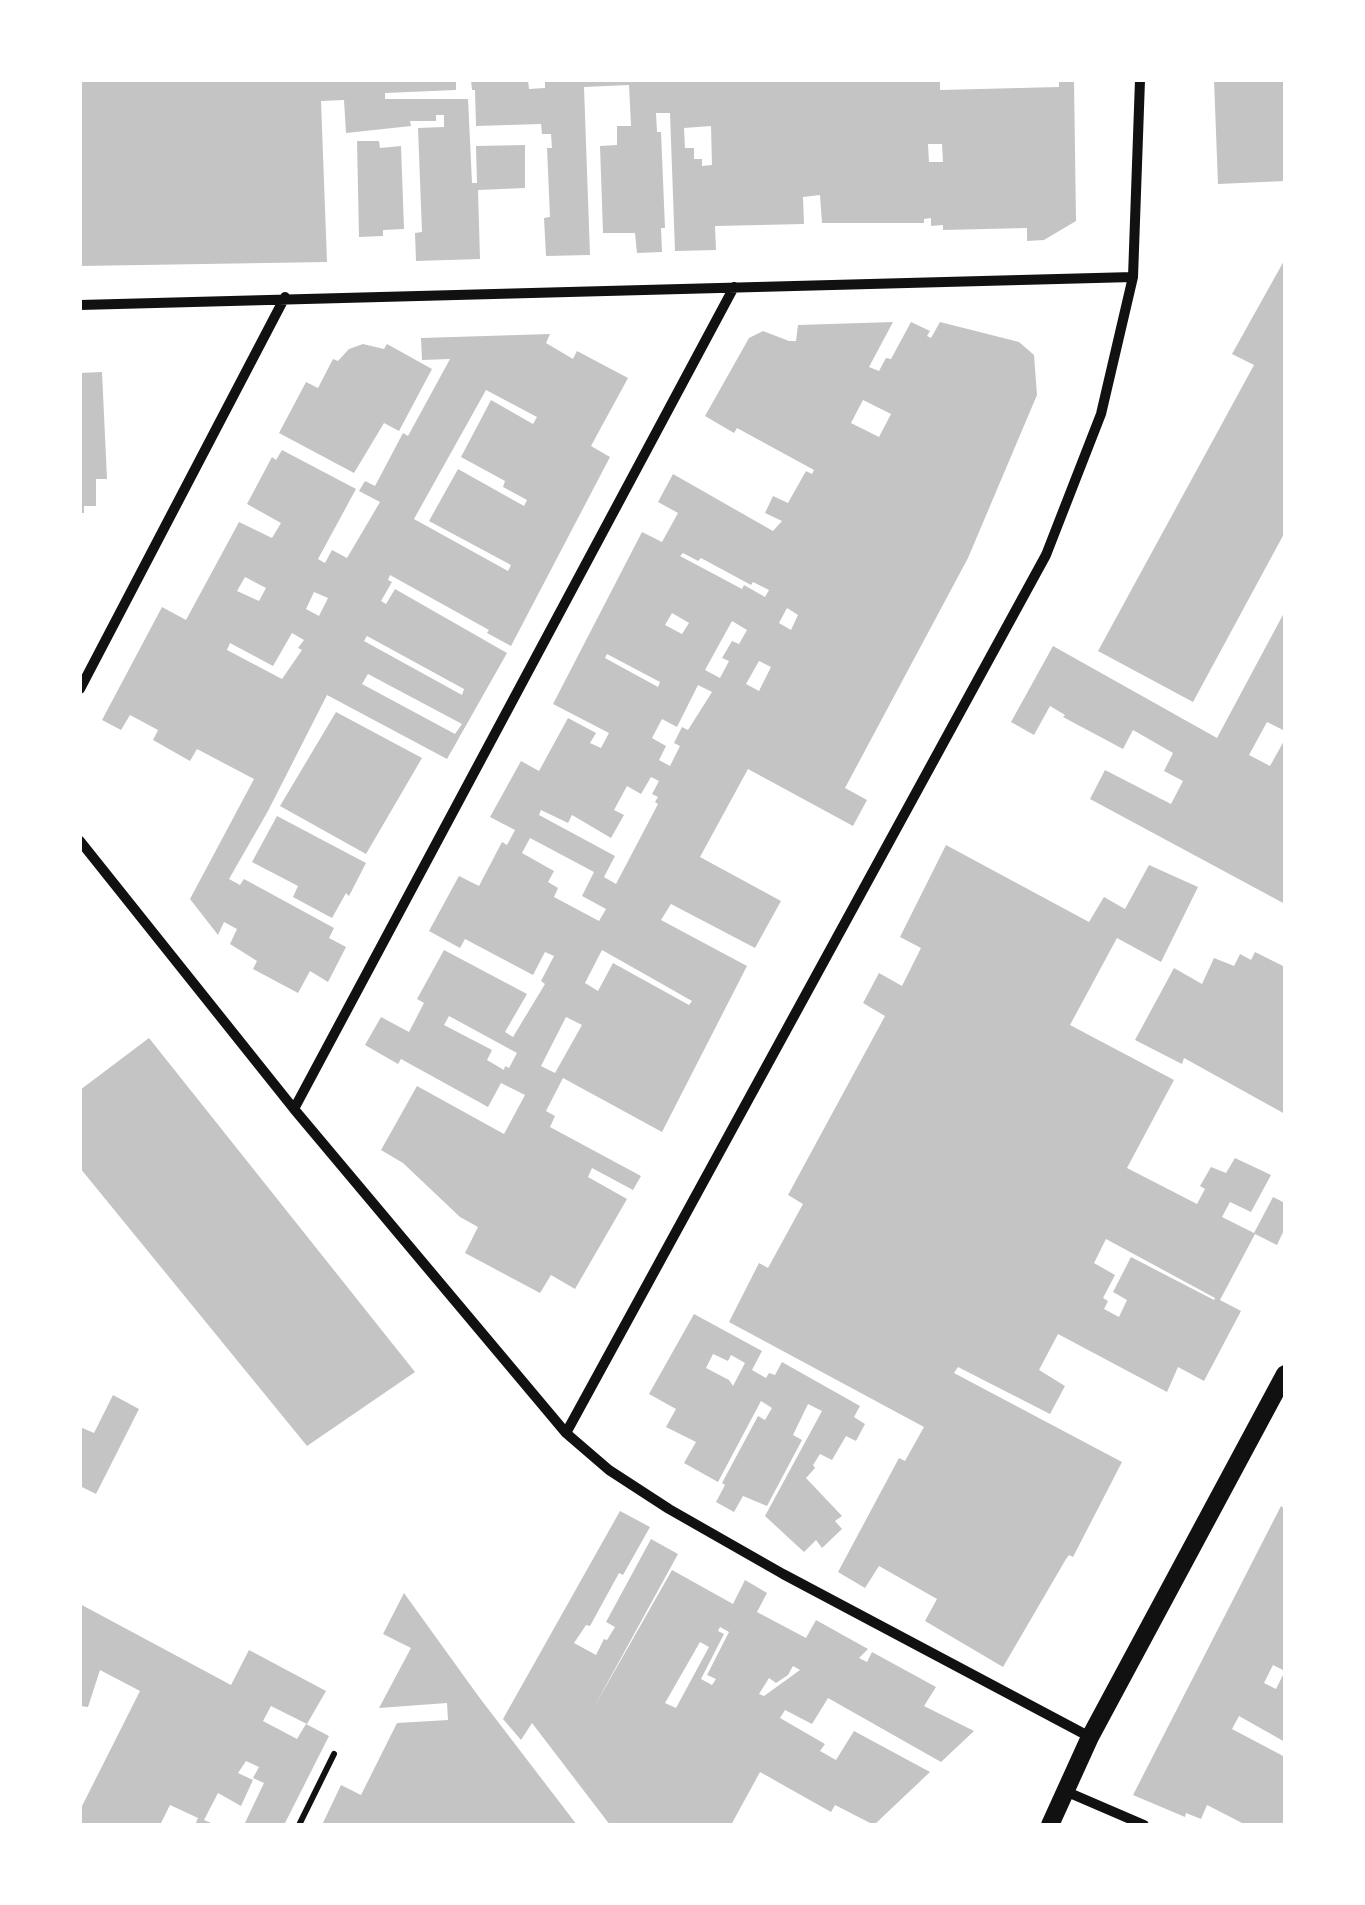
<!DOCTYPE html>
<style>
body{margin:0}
#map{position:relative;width:1365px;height:1905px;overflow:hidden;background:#fff;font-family:Barlow,sans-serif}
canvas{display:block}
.frame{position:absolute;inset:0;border:82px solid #fff;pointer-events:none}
</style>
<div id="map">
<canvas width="1365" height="1905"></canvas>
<div class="frame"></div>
</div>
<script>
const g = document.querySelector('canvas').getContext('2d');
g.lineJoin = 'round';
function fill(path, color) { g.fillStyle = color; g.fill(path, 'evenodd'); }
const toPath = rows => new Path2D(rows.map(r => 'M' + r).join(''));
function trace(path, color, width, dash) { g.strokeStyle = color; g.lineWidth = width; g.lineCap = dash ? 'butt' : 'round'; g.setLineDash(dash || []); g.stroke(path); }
const building = toPath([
 [80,80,456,80,456,90,385,93,385,99,468,99,472,183,477,183,476,146,525,145,525,188,478,190,480,259,416,261,415,233,422,232,418,128,444,127,444,115,436,115,436,121,410,121,411,126,346,133,344,100,321,101,327,262,80,266],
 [471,80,528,80,529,89,545,88,545,80,940,80,940,90,1059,87,1059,80,1074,80,1076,221,1044,240,1027,241,1027,228,943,230,943,225,931,226,931,218,924,219,924,223,822,223,820,195,803,197,804,224,715,226,716,250,675,251,670,113,656,113,657,132,661,132,665,228,661,228,662,252,637,253,635,233,603,233,600,146,617,145,617,126,631,126,629,85,584,87,590,255,546,256,544,218,550,217,547,148,552,148,551,134,542,134,541,124,476,126,475,90,472,90],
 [711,126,712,165,702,166,702,159,694,159,694,148,685,148,684,128],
 [928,144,942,144,943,162,929,162],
 [1214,80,1285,80,1285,181,1218,184],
 [357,141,379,141,380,148,401,146,404,229,383,230,383,236,359,237],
 [1285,259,1285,532,1193,702,1098,651,1254,365,1232,354],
 [893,322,869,367,879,371,886,358,891,359,911,322,930,331,927,336,931,338,940,322,1019,342,1034,355,1037,395,968,558,845,788,867,800,853,826,748,769,700,857,781,901,755,948,671,904,661,920,747,966,662,1132,563,1078,546,1111,555,1116,550,1127,641,1176,633,1190,592,1168,588,1177,627,1199,575,1289,551,1275,540,1293,465,1253,478,1227,460,1217,403,1163,381,1150,417,1086,504,1134,525,1095,501,1083,488,1107,401,1059,398,1064,365,1045,381,1017,409,1032,424,1003,417,999,444,950,527,994,505,1032,513,1037,545,984,541,981,554,956,545,952,533,975,465,939,460,948,429,931,459,876,479,886,502,842,507,845,515,830,490,817,521,761,539,771,568,718,596,733,590,743,601,748,609,733,553,704,642,532,662,542,678,513,658,502,673,474,773,531,782,521,765,513,773,496,788,503,806,471,812,474,814,470,737,428,734,433,705,416,749,338,763,331,789,341,796,341,798,325],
 [863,400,891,414,879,437,851,423],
 [683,553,698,561,701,558,751,585,753,582,769,590,765,597,744,585,742,589,680,556],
 [787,608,798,615,791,630,779,623],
 [672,613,689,623,682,634,665,625],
 [732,621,747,630,739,644,732,641,722,658,729,661,720,678,705,670],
 [607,654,660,682,658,687,605,658],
 [759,661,771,667,759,691,746,684],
 [698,685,712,692,688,730,682,727,674,743,680,746,670,766,659,760,666,746,652,738,662,719,677,727],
 [651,777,659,781,652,794,658,797,655,802,658,804,616,884,604,877,615,856,539,815,541,810,568,823,572,815,611,838,624,815,614,810,627,786,641,794],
 [530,838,594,872,582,896,606,909,599,921,554,897,558,888,548,882,554,871,522,853],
 [602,950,648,976,692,1001,689,1005,613,963,598,991,585,983],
 [449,1016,517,1053,509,1068,505,1066,504,1070,487,1060,492,1050,444,1025],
 [566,1017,582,1025,555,1073,541,1066],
 [550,334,546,343,573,359,577,351,628,378,591,446,610,457,511,646,487,633,489,630,390,575,388,580,392,582,381,601,386,604,395,589,507,653,447,759,327,695,268,811,229,879,240,885,244,879,334,928,329,938,346,947,328,982,310,971,298,993,253,969,257,961,230,944,237,929,224,922,218,935,190,899,254,779,197,749,190,761,153,740,158,730,130,715,121,730,102,720,162,607,186,620,239,522,272,538,281,523,247,504,272,457,276,460,282,450,356,489,318,559,325,563,332,550,347,558,380,502,359,491,365,481,375,486,403,433,408,436,450,359,422,360,421,338],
 [486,390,537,417,533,424,491,400,461,457,505,481,503,487,527,500,524,506,458,469,429,521,511,565,508,571,414,519],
 [245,577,266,588,259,601,237,591],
 [314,592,328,598,319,616,306,609],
 [292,633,304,640,298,648,302,650,282,679,227,650,230,643,273,666],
 [367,636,464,689,462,695,364,641],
 [368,674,462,724,455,734,362,684],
 [363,344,384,349,387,344,432,369,399,431,384,423,354,473,279,433,306,382,318,388,333,359,338,361,349,349],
 [102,372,107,479,96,479,96,506,84,506,84,513,80,513,80,373],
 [1285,611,1285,726,1283,730,1267,722,1249,755,1270,766,1285,739,1285,904,1090,799,1105,770,1171,804,1183,781,1164,771,1173,753,1133,730,1123,749,1063,717,1065,715,1050,706,1034,735,1011,722,1053,646,1217,738],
 [336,712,422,758,366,854,280,806],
 [277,816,366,863,349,896,346,893,332,918,293,897,298,886,252,862],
 [946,845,1089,922,1104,897,1125,909,1149,865,1198,887,1161,962,1117,938,1070,1025,1174,1080,1127,1168,1197,1204,1205,1189,1200,1186,1211,1167,1226,1173,1235,1158,1271,1175,1251,1212,1230,1202,1222,1217,1254,1233,1273,1197,1285,1203,1285,1228,1277,1245,1255,1234,1220,1300,1241,1311,1204,1381,1178,1367,1167,1392,1058,1334,1039,1370,1065,1386,1050,1414,958,1367,954,1373,1122,1462,1073,1557,1069,1555,1066,1559,1003,1667,925,1621,937,1599,879,1566,865,1588,838,1572,899,1458,905,1461,924,1427,729,1322,759,1263,768,1268,803,1204,788,1195,885,1016,863,1003,879,973,902,986,921,948,900,937],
 [1106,1239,1154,1265,1215,1298,1214,1300,1131,1257,1113,1292,1127,1300,1119,1317,1104,1309,1108,1301,1103,1298,1115,1275,1094,1263],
 [1255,952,1285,967,1285,1114,1184,1058,1182,1064,1135,1040,1174,968,1202,984,1214,958,1234,966,1240,954,1251,960],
 [149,1038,415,1372,307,1446,80,1168,80,1090],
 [694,1314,762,1351,752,1370,766,1378,769,1373,775,1375,782,1362,860,1406,854,1417,865,1424,856,1441,846,1436,832,1460,820,1454,813,1465,815,1468,806,1478,842,1516,835,1521,842,1529,822,1548,816,1540,804,1552,765,1516,822,1411,808,1404,793,1435,802,1440,767,1506,743,1496,734,1512,716,1502,725,1485,722,1483,758,1416,765,1420,772,1408,761,1401,718,1482,684,1463,696,1442,666,1427,676,1409,649,1394],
 [713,1354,728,1361,731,1355,745,1363,733,1386,729,1380,706,1368],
 [113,1395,139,1409,96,1494,80,1486,80,1427,94,1433],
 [1281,1506,1285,1509,1285,1742,1239,1716,1232,1729,1285,1757,1285,1825,1246,1825,1207,1805,1201,1819,1186,1813,1185,1817,1133,1795],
 [1273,1665,1285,1671,1276,1689,1264,1683],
 [620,1511,650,1527,623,1575,619,1573,590,1626,586,1625,574,1643,596,1655,604,1639,607,1640,615,1627,606,1622,651,1539,678,1554,593,1709,672,1570,733,1604,745,1580,767,1593,757,1612,806,1638,816,1620,868,1649,859,1658,867,1662,872,1652,936,1687,924,1706,974,1731,941,1762,828,1698,812,1724,785,1710,780,1718,825,1744,820,1751,836,1760,854,1731,930,1772,874,1825,835,1805,831,1812,760,1772,731,1825,610,1825,532,1723,521,1740,503,1719],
 [720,1627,729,1632,707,1675,716,1679,712,1685,701,1679,724,1634,718,1631],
 [700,1642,709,1647,676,1708,665,1703],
 [793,1666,800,1670,764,1696,759,1694,769,1678,776,1683,788,1675],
 [404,1593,479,1697,577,1825,322,1825,341,1785,361,1795,397,1723,448,1720,447,1703,379,1708,411,1648,383,1634],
 [80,1604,231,1685,249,1650,326,1691,307,1724,271,1706,263,1721,297,1739,306,1724,329,1736,284,1825,244,1825,264,1783,253,1778,259,1767,246,1761,238,1773,253,1780,241,1806,218,1793,204,1820,216,1825,195,1825,198,1818,170,1805,160,1825,80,1825,80,1810,140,1691,100,1670,88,1707,80,1706]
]);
const path = toPath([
 [299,1825,334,1754]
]);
const minor = toPath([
 [80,305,1133,277],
 [80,689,285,297],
 [80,841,294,1109,566,1433,609,1470,669,1509,783,1574,1090,1737],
 [294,1109,734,287],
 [566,1433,1046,555,1101,414,1133,277,1140,80],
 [1065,1791,1144,1825]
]);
const tertiary = toPath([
 [1050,1825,1090,1737,1285,1374]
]);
fill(building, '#c4c4c4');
trace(path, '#111', 6);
trace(minor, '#111', 10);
trace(tertiary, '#111', 18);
</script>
